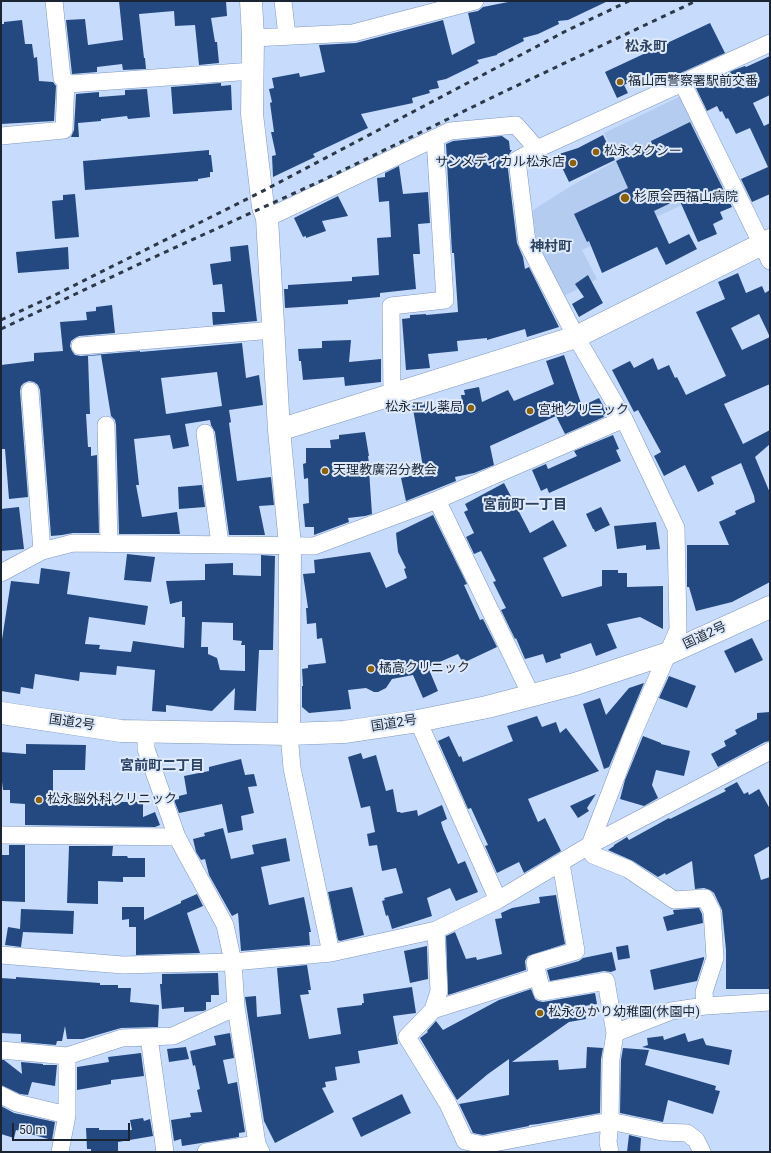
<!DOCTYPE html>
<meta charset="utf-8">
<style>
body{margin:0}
#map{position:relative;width:771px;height:1153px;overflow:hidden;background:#c7dcfd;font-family:Roboto,sans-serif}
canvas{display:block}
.frame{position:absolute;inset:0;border:2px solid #1a2433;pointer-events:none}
.scale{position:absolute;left:12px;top:1123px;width:118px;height:18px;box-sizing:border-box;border:2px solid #1a2433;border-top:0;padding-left:5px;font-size:12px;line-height:14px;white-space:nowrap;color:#1a2433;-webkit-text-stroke:3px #dee9f9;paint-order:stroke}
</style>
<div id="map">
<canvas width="771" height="1153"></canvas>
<div class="frame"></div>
<div class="scale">50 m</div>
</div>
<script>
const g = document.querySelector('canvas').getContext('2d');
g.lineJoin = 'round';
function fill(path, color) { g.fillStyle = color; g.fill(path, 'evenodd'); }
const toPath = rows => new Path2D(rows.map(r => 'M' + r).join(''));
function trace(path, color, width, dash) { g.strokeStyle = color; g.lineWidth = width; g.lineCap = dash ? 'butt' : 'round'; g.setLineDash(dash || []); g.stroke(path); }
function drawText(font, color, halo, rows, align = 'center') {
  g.font = font + ' Roboto,"Noto Sans JP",sans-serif'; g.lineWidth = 4; g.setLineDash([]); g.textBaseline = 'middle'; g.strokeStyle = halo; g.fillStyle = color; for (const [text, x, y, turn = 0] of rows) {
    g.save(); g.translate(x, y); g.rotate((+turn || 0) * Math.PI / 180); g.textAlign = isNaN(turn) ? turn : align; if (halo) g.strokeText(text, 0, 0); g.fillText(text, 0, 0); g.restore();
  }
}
const built = toPath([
 [683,95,727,185,582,250,597,279,562,297,532,239,533,210,571,186,617,160,604,133]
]);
const building = toPath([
 [119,1,226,1,227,16,211,18,215,42,217,42,219,63,199,65,195,25,175,26,174,11,139,14,144,58,145,58,146,69,123,70,122,64,97,67,97,72,72,74,66,20,85,19,88,45,123,40],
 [513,1,608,1,568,20,558,21,559,24,538,34,523,38,524,41,497,54,497,55,477,60,479,63,446,79,437,81,439,88,429,90,430,93,412,98,413,103,361,114,368,128,313,154,315,157,273,177,272,156,276,155,271,132,274,132,270,103,272,102,269,89,274,88,272,78,299,73,300,77,325,72,319,45,356,43,443,20,452,55,475,43,468,13,478,11,483,7],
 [22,20,25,44,32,44,34,58,37,57,39,81,53,82,56,86,54,121,1,124,1,24,4,24,4,22],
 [710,23,725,53,654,85,649,73,624,85,628,93,617,98,605,72],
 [770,56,770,95,753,103,764,126,770,123,770,194,752,202,741,179,768,167,750,128,736,134,728,118,726,119,722,111,720,112,717,106,707,111,696,88,734,70,745,66,746,67],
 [221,83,221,86,231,85,232,110,173,114,171,87],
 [147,89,150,117,128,119,127,116,101,119,101,121,78,123,79,137,71,137,74,130,76,94,99,92,99,97,125,95,125,90],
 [690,122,732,207,720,212,723,219,713,224,717,234,698,242,679,199,654,211,669,244,689,234,697,249,666,265,657,247,602,273,589,241,587,242,574,214,628,188,616,161,652,144,651,141],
 [603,135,615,160,569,182,556,155,578,148],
 [502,136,509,141,510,150,512,150,508,156,507,161,517,243,523,257,525,269,529,267,559,327,527,337,525,329,487,340,487,338,457,341,458,351,428,354,430,368,406,370,402,319,410,318,410,315,426,314,426,315,458,312,454,253,452,253,446,144,453,141],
 [209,150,209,155,211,155,213,172,210,172,210,177,198,179,198,181,85,190,83,161],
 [399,166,403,194,428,192,430,223,418,224,420,254,413,254,416,289,380,293,380,297,348,300,348,304,285,308,284,289,288,289,288,285,352,281,352,277,379,275,377,238,391,237,389,201,379,202,377,178,385,177,385,173],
 [75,194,79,237,55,239,52,201,63,200,63,195],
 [338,196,348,216,322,221,326,231,306,238,306,236,303,237,294,218],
 [248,245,257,321,213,325,212,312,225,312,222,284,213,285,210,264,231,261,230,247],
 [68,247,69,269,18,273,16,252],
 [738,273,746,293,762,286,765,293,770,290,770,384,724,404,743,444,770,430,770,444,755,457,770,493,770,582,732,602,696,611,689,587,687,587,687,545,729,545,719,522,736,514,735,511,755,502,754,496,741,463,711,477,714,484,698,492,685,465,664,476,654,456,661,452,638,410,634,412,612,370,630,361,634,368,653,358,658,370,669,365,675,378,677,377,686,395,726,376,696,312,725,299,718,282],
 [759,314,770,337,742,350,731,328],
 [588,275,603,303,579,317,572,304,584,297,575,284],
 [112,305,115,333,79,336,75,338,71,341,70,346,72,351,75,355,81,356,140,351,140,352,242,343,246,378,259,375,263,405,229,410,231,422,229,423,231,438,237,481,271,477,274,505,259,506,265,535,229,535,215,432,211,425,210,420,185,424,189,446,173,449,170,435,134,439,139,485,136,485,142,517,177,512,180,534,119,534,116,425,115,420,111,416,101,355,88,356,90,414,86,414,88,447,91,447,91,456,97,455,99,533,73,533,62,535,51,536,40,390,38,385,34,382,29,381,24,383,21,386,20,391,28,497,9,499,5,449,2,449,1,365,34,361,34,353,63,351,60,322,87,320,86,312,96,311,96,307],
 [217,372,222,406,166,414,161,378],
 [351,340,349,362,381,359,381,382,345,386,344,377,303,380,301,361,299,361,298,349,322,348,322,341],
 [564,355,582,406,599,398,607,413,603,415,604,417,565,434,556,416,490,446,494,465,474,473,455,477,456,481,406,501,401,478,424,473,412,403,424,401,426,410,462,402,461,395,465,395,464,390,479,387,482,402,508,390,514,401,554,384,546,361],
 [365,432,369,456,368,456,370,470,369,470,372,514,365,516,348,518,349,522,314,535,314,527,305,527,303,504,309,503,308,478,304,479,303,464,306,463,306,448,331,448,330,440,339,439,339,435],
 [613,435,619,449,616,450,621,461,549,493,547,488,541,491,532,470,546,464,548,469,577,456,574,451],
 [504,483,530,533,553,520,567,546,543,558,562,597,602,586,602,570,618,570,618,573,627,573,627,587,663,586,663,629,640,617,607,624,617,648,596,656,591,643,560,654,561,658,546,663,543,654,525,659,516,638,515,639,501,610,506,608,493,582,496,581,481,551,474,554,466,537,474,533,464,512,468,510,465,504],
 [202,485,205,507,179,509,178,487],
 [19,507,24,549,1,551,1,509],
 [601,507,610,525,595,532,594,529,593,529,586,514],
 [433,515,467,584,464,585,480,620,483,619,497,647,463,663,458,654,428,667,438,691,423,698,413,675,392,679,386,688,378,692,374,692,366,688,348,690,351,709,309,713,302,707,302,686,303,686,302,669,308,668,308,665,326,663,322,638,317,639,316,623,307,624,306,608,308,608,303,574,315,573,314,560,370,552,386,588,407,578,404,569,406,568,398,552,396,533],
 [656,522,660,549,646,550,646,545,617,549,614,526],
 [127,554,155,557,151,582,124,580],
 [261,555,275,556,273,650,259,650,256,711,234,710,235,688,212,711,166,705,166,712,152,711,155,670,117,666,116,675,80,672,79,681,35,674,33,689,21,687,20,694,1,691,1,646,11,581,39,584,41,568,70,572,67,594,148,606,145,625,89,617,85,644,100,645,99,649,131,652,133,641,184,648,185,617,182,617,182,601,170,604,166,581,205,580,205,564,233,563,233,575,261,576],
 [202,622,233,623,233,640,242,641,241,645,245,645,245,671,220,670,217,658,208,654,208,647,201,647],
 [752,638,763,660,735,673,724,651],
 [669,676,696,686,687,708,659,698],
 [644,683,609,767,604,769,583,704,600,698,606,715,629,688],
 [770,712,770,741,765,742,718,767,711,754,726,746,724,741,737,734,735,730,757,719,757,713],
 [537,716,542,727,556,722,560,733,566,728,599,771,528,799,538,822,545,818,561,851,524,873,519,862,497,873,485,846,488,845,471,808,468,809,438,741,449,736,459,757,461,756,463,762,513,741,507,726],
 [643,736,661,743,661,744,690,751,684,776,656,770,652,785,658,798,644,806,620,799,625,780],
 [26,744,86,745,85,770,53,770,53,795,88,795,88,802,143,802,143,817,155,812,160,825,155,827,25,825,25,804,10,803,10,790,3,790,2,782,1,782,1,752,26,754],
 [361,753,363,759,376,755,386,791,393,789,397,812,400,812,401,813,417,810,418,816,442,805,447,819,441,822,443,829,458,864,465,861,478,892,456,901,450,888,427,898,432,916,392,929,388,915,386,916,382,901,385,900,384,898,403,893,396,868,382,871,377,845,369,846,367,834,375,832,370,806,361,808,348,757],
 [241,759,245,775,254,774,257,786,248,787,254,813,241,816,243,830,228,833,222,804,179,813,174,800,179,799,179,796,187,794,184,776,209,771,209,767],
 [737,782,744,794,748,792,749,795,759,789,770,809,770,846,754,855,761,880,770,877,770,989,726,989,726,950,722,910,714,893,710,890,704,888,695,889,692,861,666,875,665,873,658,877,633,861,608,850,614,846,614,845,627,837,629,840,669,818,670,819,726,791,724,789],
 [596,794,587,808,589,811,578,818,570,806],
 [223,828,231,859,254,854,252,845,286,838,290,861,261,867,269,905,304,897,311,932,309,932,310,945,241,951,238,913,232,916,209,875,205,859,201,860,196,852,193,839,205,836,204,833],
 [9,845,25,845,25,902,1,901,1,855,9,855],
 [69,846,113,846,112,856,127,856,128,858,145,858,145,877,123,877,123,882,98,881,98,904,67,903],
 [352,887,364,935,340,941,338,940,328,892],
 [197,894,203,906,187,913,200,953,136,955,136,927,129,927,129,919,122,920,122,907,144,907,144,920,181,903,181,901],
 [556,895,565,944,528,956,525,961,526,970,448,995,446,936,455,932,466,959,476,957,477,960,502,954,495,919,502,918,501,913,512,908,540,903,539,897],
 [699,908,702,914,703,923,667,931,663,917,674,914,673,910],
 [21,909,74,911,73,934,23,932,21,947,5,945,8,927,20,929],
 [628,945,630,958,618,960,616,947],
 [427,946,428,979,410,983,404,951],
 [612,952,616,970,611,972,604,971,550,981,547,970,579,961,583,958],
 [704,957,704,959,697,981,654,990,650,970],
 [307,965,311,990,308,990,309,994,300,995,309,1039,341,1034,337,1008,362,1005,362,1003,364,1003,363,994,412,987,416,1013,393,1016,398,1044,358,1051,360,1063,335,1067,337,1080,325,1082,326,1087,322,1088,334,1112,275,1143,264,1121,245,997,256,996,257,1017,281,1014,277,968],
 [218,973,219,995,211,995,211,1002,206,1002,206,1010,203,1011,184,1012,184,1007,162,1009,160,984,162,984,162,974],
 [16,977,100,983,100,985,118,985,118,988,131,988,130,1002,159,1005,158,1027,121,1028,83,1039,67,1039,65,1026,62,1041,57,1041,56,1045,21,1042,21,1034,1,1033,1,978,16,979],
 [531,989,535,999,538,1001,543,1002,595,993,597,1004,584,1006,586,1019,569,1022,512,1062,558,1060,559,1070,586,1068,587,1047,603,1048,601,1059,600,1113,538,1124,529,1125,529,1126,483,1135,473,1133,459,1104,509,1095,509,1059,488,1074,457,1100,420,1038,428,1032,427,1031,436,1021,443,1030,499,1000],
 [230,1033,234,1058,223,1060,228,1084,237,1082,245,1132,239,1133,239,1137,182,1146,181,1139,174,1141,171,1120,191,1117,190,1113,202,1112,197,1090,200,1089,195,1065,193,1066,190,1051,216,1045,214,1036],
 [685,1033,688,1042,703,1038,706,1045,732,1050,729,1065,642,1047,648,1045,647,1038,663,1036,664,1040],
 [186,1047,189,1059,169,1062,167,1049],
 [623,1048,649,1050,645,1065,716,1086,715,1090,720,1091,713,1114,668,1100,663,1122,620,1113,621,1060],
 [141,1053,144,1076,111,1080,111,1084,77,1090,77,1067,109,1062,108,1057],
 [1,1060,4,1060,22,1074,21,1062,43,1064,43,1065,57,1065,55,1086,32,1082,28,1095,20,1094,1,1085],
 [402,1094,411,1113,361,1137,352,1118],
 [1,1106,14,1113,55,1122,52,1140,16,1130,14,1138,1,1134],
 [143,1118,144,1121,150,1119,153,1136,118,1142,118,1151,91,1151,91,1149,87,1149,86,1128,99,1128,99,1130,132,1130,130,1120],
 [629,1135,641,1138,640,1152,627,1152]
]);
const minor = toPath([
 [54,1,62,78,69,84,253,71],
 [283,1,287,36],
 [253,38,353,33,475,1],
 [683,84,770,261],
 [1,136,64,130,66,81],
 [537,149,517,160,527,242,576,337,624,419,676,528,678,630,631,738,590,845,593,855,628,869,674,900,705,898,712,911,715,958,704,992,705,1006],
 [267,218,450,131,516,125,537,149,770,43],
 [80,346,273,330],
 [30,391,42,551],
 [392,395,391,306,445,300,435,138],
 [106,425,109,543],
 [205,433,220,544],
 [437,500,531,695],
 [1,573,42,551,73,543,314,546,437,500,624,419],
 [418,721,498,900],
 [146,731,146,749,177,837,225,925,233,962,236,1007,257,1144,261,1152],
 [289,734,292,768,331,953],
 [1,835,177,837],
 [561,863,576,951,535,963,542,992,606,981,615,1033],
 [436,930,439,991,433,1010,407,1037,448,1104,465,1141,483,1145,610,1121,662,1132,687,1133,696,1140,702,1152],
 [1,955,123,965,233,962,331,953,436,930,498,900,590,845,770,751],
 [433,1010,537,977],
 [149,1037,165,1152],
 [1,1050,67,1056],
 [1,1095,17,1103,67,1115],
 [60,1152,67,1115,67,1056,122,1038,173,1036,236,1007],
 [206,1152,257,1144],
 [610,1152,608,1142,610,1121,611,1059,615,1033,671,1011,705,1006,770,1002]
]);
const tertiary = toPath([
 [251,1,253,38,252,114,263,207,267,218,279,430,290,545,289,734],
 [279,430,576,337,770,240]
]);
const trunk = toPath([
 [1,713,121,731,289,734,344,732,418,721,487,707,575,684,669,653,770,607]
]);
const rail = toPath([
 [1,320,53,296,261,192,566,31,629,1],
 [1,329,150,259,323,180,495,96,696,1]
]);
const markers = [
 [620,82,4,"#8c6205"],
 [596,152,4,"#8c6205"],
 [573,163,4,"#8c6205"],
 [625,198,5,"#8c6205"],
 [471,408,4,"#8c6205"],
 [530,411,4,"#8c6205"],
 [325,471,4,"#8c6205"],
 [371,669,4,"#8c6205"],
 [39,800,4,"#8c6205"],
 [540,1013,4,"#8c6205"]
];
const poiNames = [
 ["福山西警察署駅前交番",628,82],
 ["松永タクシー",604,152],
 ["サンメディカル松永店",565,163,"right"],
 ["杉原会西福山病院",634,198],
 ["松永エル薬局",463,408,"right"],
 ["宮地クリニック",538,411],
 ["天理教廣沼分教会",333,471],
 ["橘高クリニック",379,669],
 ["松永脳外科クリニック",47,800],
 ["松永ひかり幼稚園(休園中)",548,1013]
];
const streetNames = [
 ["国道2号",705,636,-25],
 ["国道2号",72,723,8],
 ["国道2号",394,724,-9]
];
const neighbourhoodNames = [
 ["松永町",646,47],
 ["神村町",551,247],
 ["宮前町一丁目",525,505],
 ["宮前町二丁目",162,766]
];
fill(built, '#b5ccf1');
fill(building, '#244981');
trace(minor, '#7f97bd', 18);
trace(tertiary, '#7f97bd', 23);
trace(trunk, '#7f97bd', 23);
trace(minor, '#fff', 17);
trace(tertiary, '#fff', 22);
trace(trunk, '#fff', 22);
trace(rail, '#2d3849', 3, [5, 5]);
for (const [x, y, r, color] of markers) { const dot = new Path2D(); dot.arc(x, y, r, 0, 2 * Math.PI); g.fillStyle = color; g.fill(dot); trace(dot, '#dee9f9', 1.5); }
drawText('13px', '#1a2433', '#dee9f9', poiNames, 'left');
drawText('13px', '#1a2433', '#dee9f9', streetNames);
drawText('bold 14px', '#2d4364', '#dee9f9', neighbourhoodNames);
</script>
